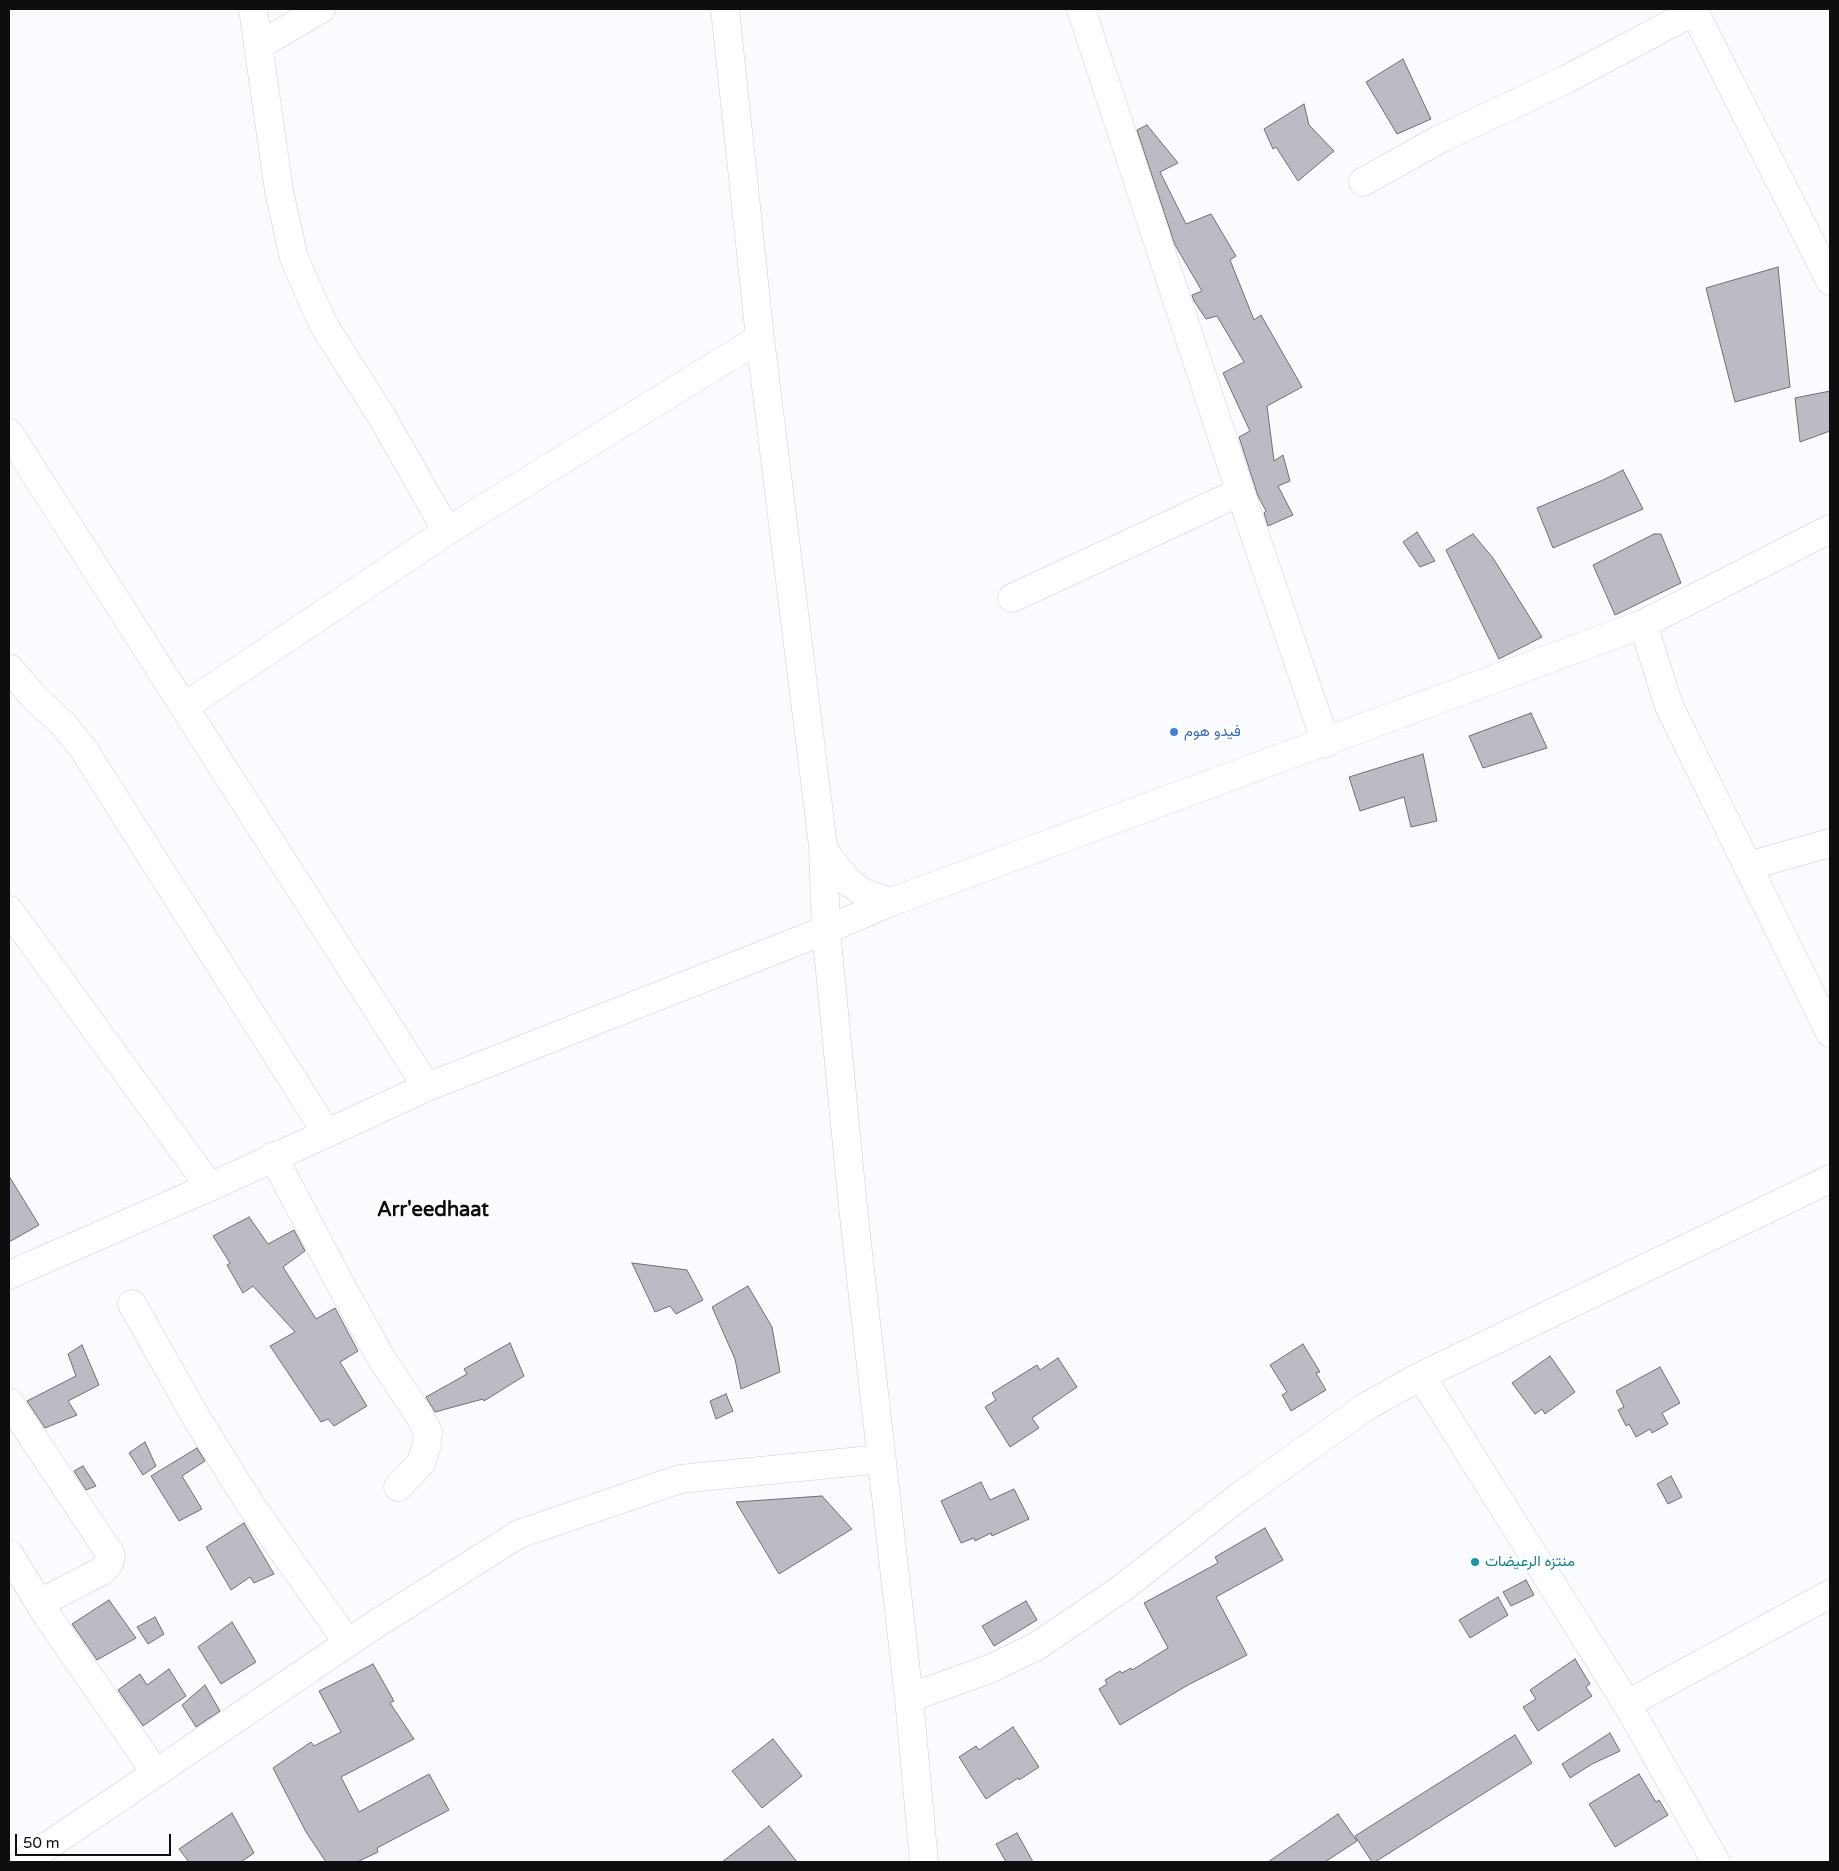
<!DOCTYPE html>
<meta charset="utf-8">
<style>
body{margin:0}
#map{position:relative;width:1839px;height:1871px;overflow:hidden;background:#fafbfe;font-family:"Varela Round",sans-serif}
canvas{display:block}
.frame{position:absolute;inset:0;border:10px solid #0d0e10;pointer-events:none}
.scale{position:absolute;left:15px;top:1834px;width:156px;height:22px;box-sizing:border-box;border:2px solid #0d0e10;border-top:0;padding-left:6px;font-size:15px;line-height:18px;white-space:nowrap;color:#0d0e10;-webkit-text-stroke:4px #fff;paint-order:stroke}
</style>
<div id="map">
<canvas width="1839" height="1871"></canvas>
<div class="frame"></div>
<div class="scale">50 m</div>
</div>
<script>
const g = document.querySelector('canvas').getContext('2d');
g.lineJoin = 'round';
function fill(path, color) { g.fillStyle = color; g.fill(path, 'evenodd'); }
const toPath = rows => new Path2D(rows.map(r => 'M' + r).join(''));
function trace(path, color, width, dash) { g.strokeStyle = color; g.lineWidth = width; g.lineCap = dash ? 'butt' : 'round'; g.setLineDash(dash || []); g.stroke(path); }
function drawText(font, color, halo, rows, align = 'center') {
  g.font = font + ' "Varela Round",Vazirmatn,sans-serif'; g.lineWidth = 5; g.setLineDash([]); g.textBaseline = 'middle'; g.strokeStyle = halo; g.fillStyle = color; for (const [text, x, y, turn = 0] of rows) {
    g.save(); g.translate(x, y); g.rotate((+turn || 0) * Math.PI / 180); g.textAlign = isNaN(turn) ? turn : align; if (halo) g.strokeText(text, 0, 0); g.fillText(text, 0, 0); g.restore();
  }
}
const building = toPath([
 [1403,59,1431,119,1397,134,1366,82,1403,59],
 [1304,104,1309,125,1334,151,1298,181,1276,147,1273,149,1264,129,1304,104],
 [1147,125,1178,163,1160,172,1186,224,1211,214,1236,256,1230,260,1254,320,1261,315,1302,387,1267,406,1274,461,1283,455,1290,481,1278,486,1293,515,1268,526,1264,513,1266,511,1258,496,1239,437,1250,431,1223,373,1244,362,1217,316,1206,319,1194,301,1192,295,1202,291,1175,245,1137,130,1147,125],
 [1778,267,1790,387,1735,402,1706,288,1778,267],
 [1830,391,1830,431,1800,442,1795,398,1830,391],
 [1623,470,1643,509,1553,548,1537,508,1603,480,1623,470],
 [1417,532,1435,561,1420,567,1403,542,1417,532],
 [1473,534,1493,558,1542,637,1499,659,1446,550,1473,534],
 [1654,534,1661,534,1681,583,1615,615,1593,565,1654,534],
 [1531,713,1547,748,1483,768,1469,736,1531,713],
 [1423,754,1437,821,1411,827,1404,797,1360,811,1349,777,1423,754],
 [9,1176,39,1225,9,1242,9,1176],
 [249,1217,268,1244,294,1230,305,1251,283,1267,316,1319,335,1308,358,1351,340,1362,367,1406,334,1426,328,1419,321,1422,270,1346,295,1332,253,1286,243,1293,227,1265,230,1263,213,1236,249,1217],
 [632,1263,687,1270,703,1300,676,1314,670,1306,655,1312,632,1263],
 [748,1286,772,1327,780,1372,741,1389,735,1359,712,1307,748,1286],
 [510,1343,524,1376,484,1401,483,1399,435,1412,426,1397,467,1374,464,1369,510,1343],
 [1303,1344,1320,1372,1316,1373,1326,1390,1291,1411,1282,1395,1287,1392,1270,1365,1303,1344],
 [82,1345,99,1385,68,1401,77,1415,45,1428,27,1401,76,1376,68,1354,82,1345],
 [1550,1356,1575,1392,1545,1414,1542,1409,1535,1414,1512,1383,1550,1356],
 [1058,1358,1077,1387,1032,1418,1039,1428,1010,1447,985,1407,996,1400,992,1393,1037,1365,1040,1370,1058,1358],
 [1660,1367,1680,1403,1662,1413,1668,1424,1652,1433,1650,1429,1636,1437,1629,1424,1626,1426,1618,1410,1624,1407,1616,1391,1660,1367],
 [726,1394,733,1411,716,1419,710,1401,726,1394],
 [145,1442,156,1466,143,1475,129,1453,145,1442],
 [197,1448,205,1461,182,1476,202,1509,179,1521,151,1476,197,1448],
 [83,1466,96,1486,86,1490,74,1471,83,1466],
 [1671,1476,1682,1497,1668,1504,1657,1484,1671,1476],
 [981,1482,990,1500,1014,1489,1029,1519,992,1536,991,1533,975,1541,974,1538,961,1543,941,1501,981,1482],
 [822,1496,852,1529,779,1574,736,1502,822,1496],
 [244,1523,274,1574,254,1583,250,1577,231,1590,206,1547,244,1523],
 [1265,1528,1283,1560,1216,1597,1247,1655,1188,1685,1120,1725,1099,1689,1107,1684,1105,1680,1120,1671,1122,1673,1131,1668,1132,1670,1168,1648,1144,1603,1218,1563,1215,1557,1265,1528],
 [1526,1580,1534,1595,1511,1606,1503,1592,1526,1580],
 [1498,1597,1508,1615,1470,1638,1459,1620,1498,1597],
 [109,1600,136,1638,97,1660,72,1624,109,1600],
 [1026,1601,1037,1620,994,1646,982,1626,1026,1601],
 [155,1617,164,1634,148,1644,137,1627,155,1617],
 [232,1622,256,1662,221,1684,198,1647,232,1622],
 [1575,1659,1590,1684,1586,1687,1592,1696,1538,1731,1523,1707,1536,1699,1530,1690,1575,1659],
 [373,1664,394,1701,390,1703,414,1739,341,1777,359,1812,429,1774,449,1810,377,1848,378,1852,357,1862,326,1862,306,1832,273,1768,311,1742,314,1746,341,1732,319,1691,373,1664],
 [169,1669,186,1696,143,1726,118,1690,140,1674,147,1685,169,1669],
 [205,1685,220,1711,196,1727,182,1705,205,1685],
 [1013,1727,1039,1767,1019,1780,1018,1778,986,1799,959,1757,976,1746,979,1750,1013,1727],
 [1610,1733,1620,1751,1592,1764,1570,1778,1562,1764,1610,1733],
 [1515,1735,1532,1763,1375,1862,1372,1862,1355,1836,1515,1735],
 [773,1739,802,1776,762,1808,732,1771,773,1739],
 [1639,1774,1656,1802,1659,1800,1668,1815,1615,1847,1589,1804,1639,1774],
 [232,1813,254,1853,241,1862,189,1862,179,1849,232,1813],
 [1338,1814,1357,1841,1325,1862,1268,1862,1338,1814],
 [769,1826,797,1862,722,1862,769,1826],
 [1017,1833,1033,1862,1006,1862,996,1844,1017,1833]
]);
const minor = toPath([
 [253,9,279,191,294,258,323,324,382,417,447,531],
 [725,9,760,338,823,846,826,930,854,1217,909,1698,924,1862],
 [1081,9,1250,521,1326,743],
 [1693,9,1830,281],
 [258,46,321,9],
 [1363,182,1438,140,1567,79,1695,11],
 [9,433,427,1087],
 [1012,598,1240,492],
 [1643,624,1669,706,1830,1033],
 [9,668,34,697,64,725,84,750,326,1132],
 [184,707,447,531,760,338],
 [823,846,829,858,850,883,861,891,871,896,891,902],
 [1748,866,1830,843],
 [9,910,210,1187],
 [273,1156,330,1265,381,1358,419,1415,428,1432,427,1444,421,1463,398,1487],
 [9,1275,210,1187,427,1087,826,930,891,902,1643,624,1830,529],
 [132,1304,197,1419,250,1504,348,1643],
 [1421,1376,1830,1179],
 [9,1402,111,1555,109,1564,102,1571,40,1603],
 [9,1554,48,1617,156,1773],
 [909,1698,992,1668,1037,1646,1121,1589,1240,1496,1367,1406,1421,1376,1627,1704,1716,1862],
 [1627,1704,1830,1594],
 [24,1862,376,1624,519,1534,680,1479,881,1459]
]);
const markers = [
 [1174,732,5,"#3f7fe0"],
 [1475,1562,5,"#0f9aa8"]
];
const shopNames = [
 ["فيدو هوم",1184,732]
];
const cultureNames = [
 ["منتزه الرعيضات",1485,1562]
];
const districtNames = [
 ["Arr'eedhaat",433,1211]
];
fill(building, '#bbbbc3');
trace(building, '#6f6f76', 1);
trace(minor, '#cdced6', 29);
trace(minor, '#fff', 28);
for (const [x, y, r, color] of markers) { const dot = new Path2D(); dot.arc(x, y, r, 0, 2 * Math.PI); g.fillStyle = color; g.fill(dot); trace(dot, '#fff', 2); }
drawText('15px', '#366cbe', '#fff', shopNames, 'left');
drawText('15px', '#0d838f', '#fff', cultureNames, 'left');
drawText('bold 20px', '#0d0e10', '#fff', districtNames);
</script>
